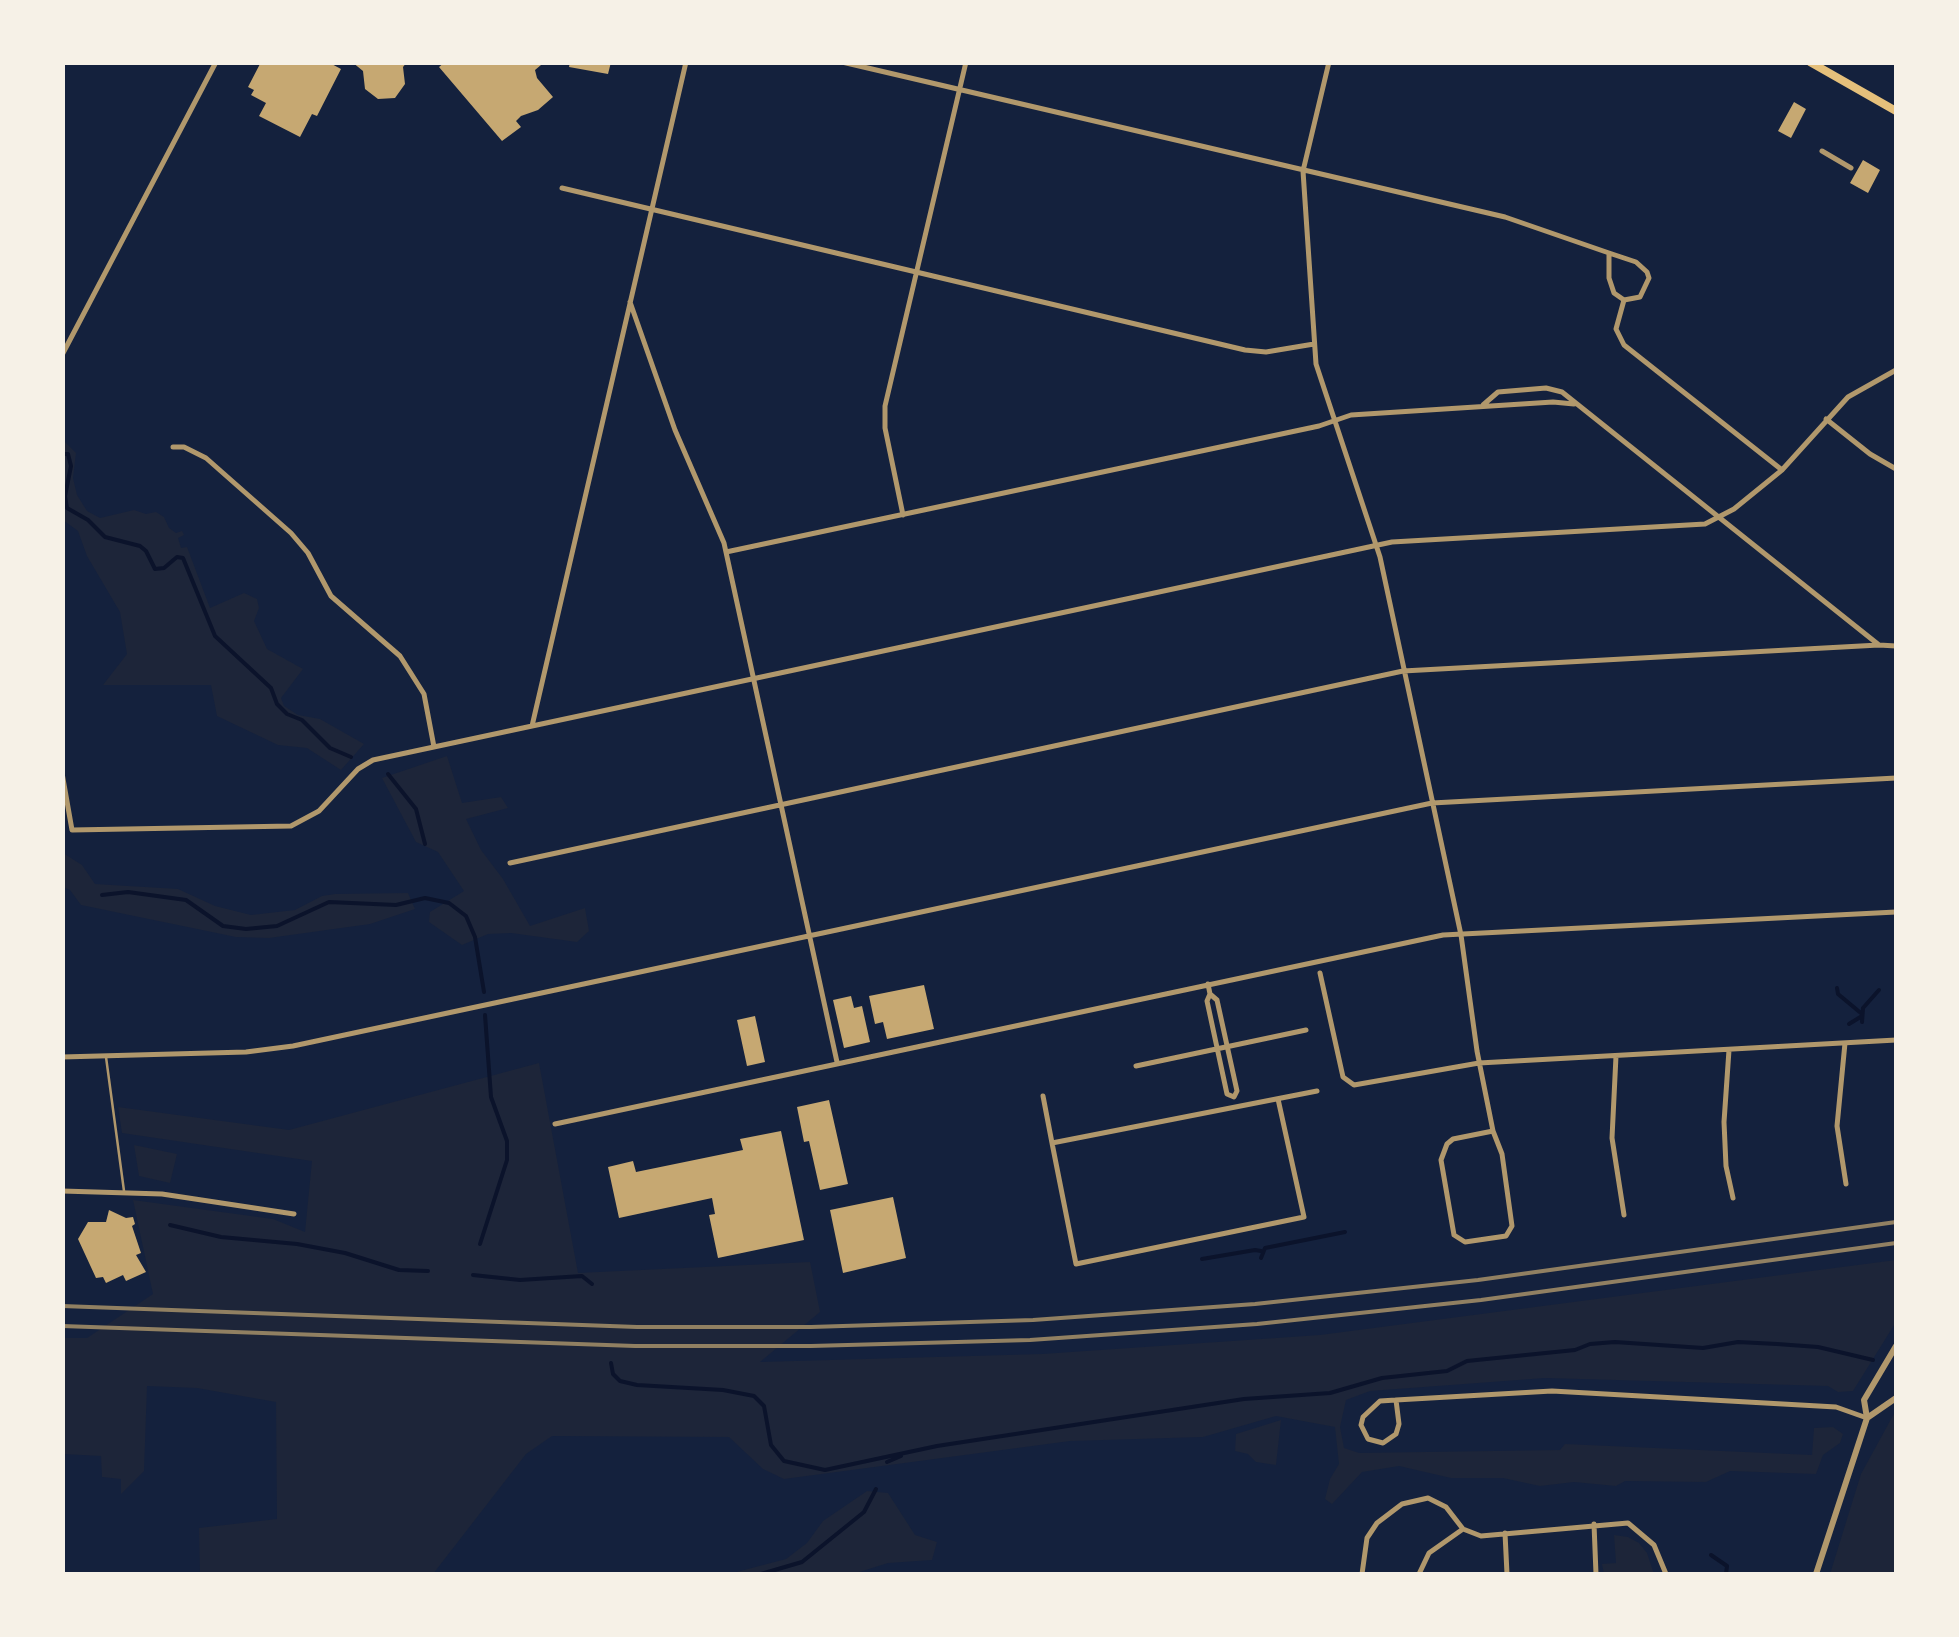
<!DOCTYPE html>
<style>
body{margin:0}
#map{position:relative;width:1959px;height:1637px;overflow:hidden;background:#14213d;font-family:"Open Sans",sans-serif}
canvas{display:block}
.frame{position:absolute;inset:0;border:65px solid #f6f1e7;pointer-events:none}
</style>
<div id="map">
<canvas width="1959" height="1637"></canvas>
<div class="frame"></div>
</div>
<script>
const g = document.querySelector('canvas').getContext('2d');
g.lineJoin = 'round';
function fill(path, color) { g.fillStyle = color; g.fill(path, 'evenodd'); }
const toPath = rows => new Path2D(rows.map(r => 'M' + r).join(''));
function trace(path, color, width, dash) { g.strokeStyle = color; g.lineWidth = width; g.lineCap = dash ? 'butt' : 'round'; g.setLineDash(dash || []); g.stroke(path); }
const green = toPath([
 [63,440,76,453,73,478,77,495,87,511,100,518,134,510,146,514,156,512,164,517,169,528,176,533,182,531,184,535,178,538,181,548,187,547,210,608,244,593,257,599,259,608,254,621,267,649,303,669,281,698,284,706,298,715,320,719,364,744,341,770,307,748,278,745,217,716,211,685,103,685,127,654,120,612,87,556,78,531,63,520],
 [447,756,462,803,501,797,508,808,466,819,481,850,503,879,530,926,585,908,589,931,577,942,511,933,488,934,462,945,429,922,430,912,464,891,438,852,416,842,382,778],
 [63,853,82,865,95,884,178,889,215,906,251,915,295,910,322,896,335,894,408,893,415,909,370,924,269,938,236,937,81,905,70,890,63,887],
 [539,1063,578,1273,810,1262,820,1312,760,1362,1042,1354,1320,1335,1896,1260,1896,1322,1853,1391,1838,1392,1828,1386,1545,1378,1370,1391,1346,1400,1340,1427,1344,1448,1359,1453,1560,1450,1565,1444,1812,1455,1814,1428,1833,1427,1843,1434,1840,1443,1823,1455,1816,1474,1730,1471,1706,1482,1625,1481,1616,1486,1574,1482,1540,1486,1503,1478,1451,1478,1399,1466,1362,1472,1332,1504,1325,1499,1330,1479,1339,1464,1335,1427,1276,1416,1203,1437,1070,1441,784,1479,763,1469,729,1437,552,1436,526,1454,433,1574,200,1574,199,1528,277,1519,276,1402,197,1388,147,1386,144,1471,121,1494,121,1479,102,1477,101,1456,63,1454,63,1338,87,1338,153,1294,133,1200,273,1219,305,1232,312,1161,122,1133,118,1107,289,1130],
 [134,1145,177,1154,170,1183,139,1176],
 [1896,1410,1896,1574,1830,1574,1861,1474],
 [1281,1420,1276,1465,1256,1462,1248,1454,1235,1451,1236,1434],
 [867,1491,888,1493,915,1535,937,1542,932,1560,888,1563,853,1574,729,1574,786,1559,807,1543,823,1521],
 [1614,1535,1628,1537,1639,1543,1647,1553,1654,1574,1604,1574,1602,1564,1616,1563]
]);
const stream = toPath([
 [62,454,68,454,71,466,65,496,67,508,88,520,105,537,140,546,146,551,155,569,164,568,177,557,183,558,215,636,271,688,277,704,287,714,302,720,330,748,351,757],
 [388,774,416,809,425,844],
 [102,895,128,892,186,900,223,926,246,929,277,926,329,902,396,905,425,898,449,903,466,916,475,937,484,992],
 [1837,988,1838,994,1862,1014],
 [1862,1022,1863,1008,1879,990],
 [1849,1024,1862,1016],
 [170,1225,221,1237,297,1244,345,1253,399,1270,428,1271],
 [480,1244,507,1160,507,1141,491,1097,485,1015],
 [1261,1258,1265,1248,1345,1232],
 [1202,1259,1255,1250,1261,1251],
 [473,1275,520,1280,582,1276,592,1284],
 [611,1363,613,1374,620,1381,637,1385,723,1390,754,1396,764,1406,771,1445,784,1461,825,1470,937,1446,1244,1399,1330,1393,1382,1378,1447,1371,1467,1361,1575,1350,1590,1344,1615,1342,1703,1348,1738,1342,1777,1344,1818,1347,1873,1360],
 [887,1462,901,1456],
 [1711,1555,1727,1566,1726,1574],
 [761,1574,802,1562,864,1512,876,1489]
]);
const building = toPath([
 [261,62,328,62,341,69,317,116,312,114,300,137,259,116,266,103,251,95,254,90,248,87],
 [352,62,407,62,403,67,405,84,395,98,378,99,365,89,363,71],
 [445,62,539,62,541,65,535,70,537,78,553,97,538,110,521,116,516,121,521,127,502,141,439,67],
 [570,62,611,62,608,74,569,67],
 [1794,102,1806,109,1791,138,1778,131],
 [1863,160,1880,170,1868,193,1850,183],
 [924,985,934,1029,887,1039,883,1022,875,1024,869,996],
 [851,996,854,1008,862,1006,870,1042,844,1048,833,1000],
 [755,1016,765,1062,747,1066,737,1020],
 [829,1100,848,1184,820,1190,809,1141,804,1142,797,1107],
 [781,1131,804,1240,718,1258,709,1215,715,1214,712,1198,619,1218,608,1167,633,1161,636,1172,743,1150,740,1139],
 [893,1197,906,1258,843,1273,830,1210],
 [109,1210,126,1218,133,1217,135,1224,132,1226,141,1253,136,1255,146,1272,126,1281,123,1275,106,1283,103,1277,96,1278,78,1239,88,1222,106,1222]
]);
const service = toPath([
 [106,1057,124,1191]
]);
const minor = toPath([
 [842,62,1505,217,1609,253,1636,262,1647,272,1649,278,1640,297,1624,300,1614,293,1609,278,1609,253],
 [1329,62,1303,171,1316,364,1380,557,1461,935,1477,1051,1493,1131,1502,1154,1512,1226,1506,1236,1465,1242,1454,1235,1441,1160,1447,1144,1453,1139,1493,1131],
 [1822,151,1851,168],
 [562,188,1245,350,1266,352,1314,344],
 [1624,300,1616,329,1624,345,1782,470],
 [630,302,675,430,724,543,837,1062],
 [62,355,216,62],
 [1483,405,1498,392,1546,388,1562,392,1879,645,1896,646],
 [1826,419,1870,454,1896,469],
 [173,447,184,447,206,458,291,533,308,553,331,596,400,656,424,694,434,747],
 [903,515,885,428,885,406,966,62],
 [726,552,1319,426,1351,415,1553,402,1574,404],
 [532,726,686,62],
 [62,773,72,830,291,826,319,811,358,769,373,760,1131,598,1392,542,1705,524,1734,509,1782,470,1848,397,1896,370],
 [510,863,1403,671,1879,645],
 [1320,973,1343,1077,1354,1085,1479,1063,1896,1040],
 [1208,984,1210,994,1207,1001,1227,1094,1234,1097,1237,1091,1217,1000,1210,994],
 [1845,1043,1837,1126,1846,1184],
 [1729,1050,1724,1122,1726,1166,1733,1198],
 [1616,1056,1612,1138,1624,1215],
 [62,1057,246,1052,293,1046,1432,803,1896,778],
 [1136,1066,1306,1030],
 [1043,1096,1052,1143,1317,1091],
 [555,1124,1443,935,1896,912],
 [1052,1143,1076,1264,1304,1217,1278,1099],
 [62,1191,162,1194,294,1214],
 [1396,1400,1399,1424,1396,1434,1383,1443,1368,1439,1361,1425,1363,1417,1380,1401,1396,1400,1552,1391,1836,1407,1867,1418],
 [1594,1524,1596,1574],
 [1505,1533,1507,1574],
 [1362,1574,1367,1538,1377,1523,1402,1504,1428,1498,1446,1507,1463,1529,1481,1536,1628,1523,1654,1545,1666,1574],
 [1419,1574,1429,1553,1463,1529]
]);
const tertiary = toPath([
 [1867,1418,1896,1398],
 [1816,1574,1867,1418,1864,1400,1896,1346]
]);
const secondary = toPath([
 [1810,62,1896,111]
]);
const rail = toPath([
 [62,1306,637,1327,811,1327,1033,1320,1255,1304,1478,1280,1896,1222],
 [62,1326,635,1346,811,1346,1030,1340,1257,1324,1481,1300,1896,1243]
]);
fill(green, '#1d2539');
trace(stream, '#0b132b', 4);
fill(building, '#c6a872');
trace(service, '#b1986c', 2.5);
trace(minor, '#b1986c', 5);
trace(tertiary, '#b1986c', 6);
trace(secondary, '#e5c07b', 8);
trace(rail, '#918062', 4);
</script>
